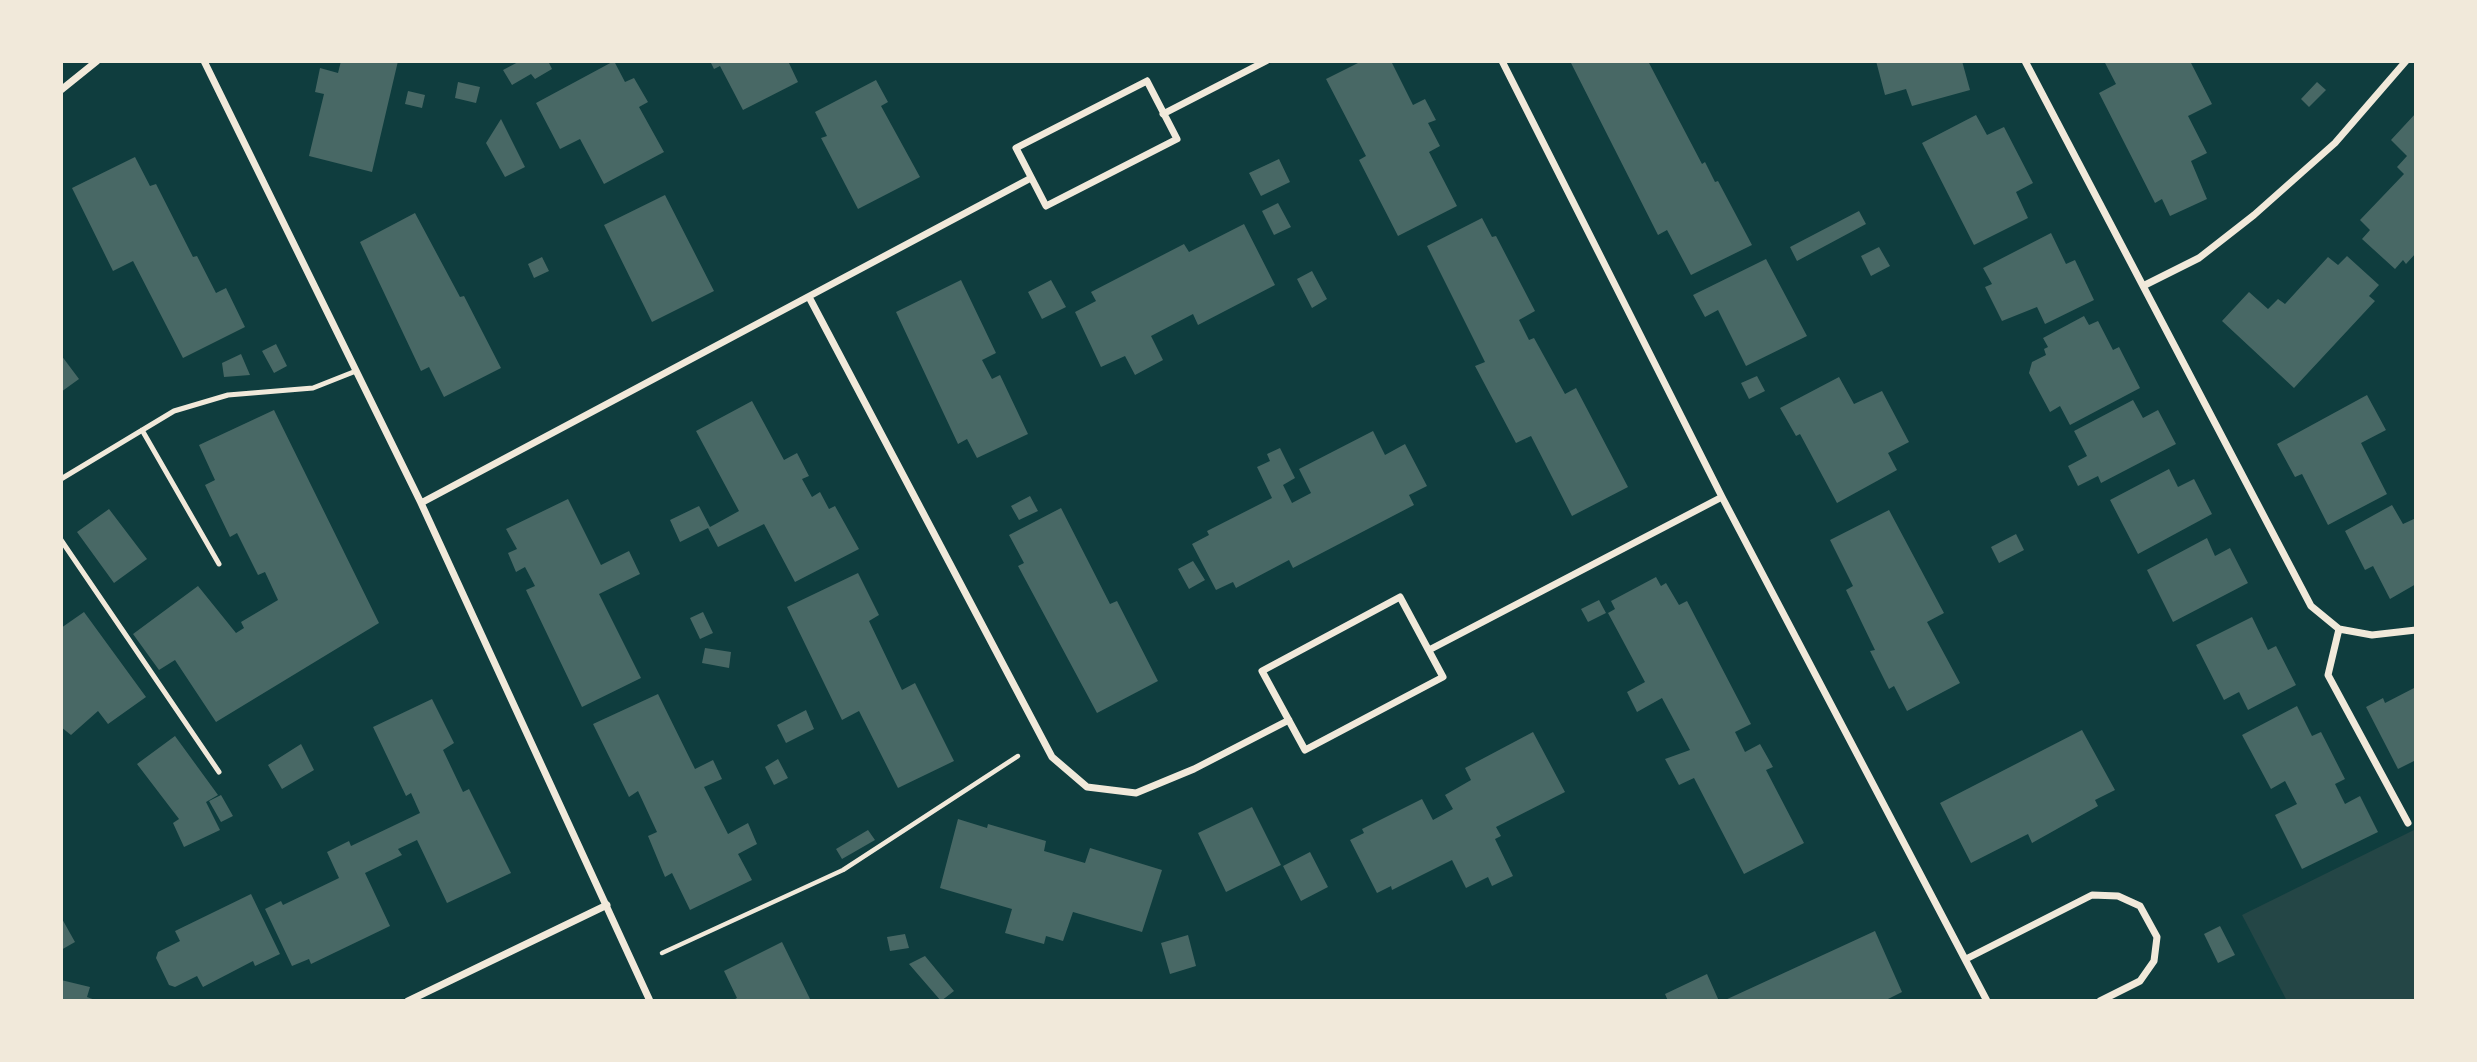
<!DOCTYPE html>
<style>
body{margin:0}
#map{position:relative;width:2477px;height:1062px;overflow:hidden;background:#0f3d3e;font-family:Mulish,sans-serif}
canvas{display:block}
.frame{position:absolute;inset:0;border:63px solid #f1e9da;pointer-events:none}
</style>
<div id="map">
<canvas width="2477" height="1062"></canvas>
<div class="frame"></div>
</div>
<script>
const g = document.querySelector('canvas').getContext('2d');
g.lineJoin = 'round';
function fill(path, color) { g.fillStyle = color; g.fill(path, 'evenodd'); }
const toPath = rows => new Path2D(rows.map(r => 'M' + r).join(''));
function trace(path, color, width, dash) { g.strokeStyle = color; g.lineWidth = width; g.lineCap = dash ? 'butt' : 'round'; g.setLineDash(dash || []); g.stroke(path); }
const green = toPath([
 [2416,829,2416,1001,2287,1001,2242,915]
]);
const building = toPath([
 [341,61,398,61,372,172,309,156,324,94,315,92,320,68,338,73],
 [520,61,548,61,552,69,535,79,531,74,512,85,503,70],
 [614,61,625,82,634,78,648,102,639,107,664,152,604,184,580,139,560,149,536,103],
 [710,61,788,61,798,82,743,110,720,66,714,69],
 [1362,61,1391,61,1413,105,1425,99,1436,120,1428,123,1440,146,1429,152,1457,206,1398,236,1359,160,1366,156,1326,79],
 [1570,61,1653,61,1649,63,1702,164,1705,162,1715,182,1718,181,1752,245,1691,275,1667,230,1658,235],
 [1876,61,1962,61,1970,90,1912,106,1906,89,1885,95],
 [2104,61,2190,61,2212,104,2188,116,2207,153,2191,161,2207,199,2170,216,2162,199,2155,203,2099,93,2116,84],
 [876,80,888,102,881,106,920,177,858,209,821,138,827,136,815,112],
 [458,82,480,87,476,103,455,98],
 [2317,82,2326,90,2309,107,2301,99],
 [408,91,425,95,422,108,405,104],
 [2416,113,2416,253,2406,264,2403,260,2395,269,2362,239,2370,230,2360,220,2404,174,2397,167,2407,156,2391,140],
 [1976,115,1987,135,2004,127,2033,183,2016,192,2028,218,1974,245,1922,143],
 [501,119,525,167,505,177,486,143],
 [135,157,150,186,156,184,193,257,197,256,216,293,226,288,245,327,183,358,133,261,113,271,72,188],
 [1279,159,1290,182,1261,196,1249,173],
 [665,195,714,291,652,322,604,225],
 [1278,203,1291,227,1274,235,1262,211],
 [1859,211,1866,224,1797,261,1790,247],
 [415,213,460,297,464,296,501,368,444,397,429,367,421,371,360,242],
 [1482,218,1492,237,1496,236,1535,311,1519,320,1529,340,1534,338,1565,394,1576,388,1628,487,1572,516,1531,436,1516,443,1475,366,1485,362,1427,246],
 [1244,224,1275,285,1198,325,1193,314,1151,336,1163,360,1135,375,1125,356,1101,367,1075,312,1096,301,1091,292,1184,244,1189,252],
 [2051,233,2066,264,2075,260,2094,300,2045,324,2037,307,2002,321,1985,287,1992,284,1983,268],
 [1879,247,1890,266,1871,276,1861,256],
 [2347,256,2379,285,2369,296,2375,301,2294,388,2222,321,2249,292,2268,309,2278,299,2285,304,2328,257,2338,265],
 [542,257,549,271,534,278,528,264],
 [1766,259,1807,336,1746,366,1718,310,1705,317,1693,295],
 [1312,271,1327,299,1312,308,1297,279],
 [961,280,996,353,982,360,992,379,1000,375,1028,434,977,458,967,439,958,444,896,312],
 [1051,280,1066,307,1042,319,1028,292],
 [2084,316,2089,325,2098,321,2113,350,2119,347,2140,388,2070,425,2060,406,2050,412,2029,373,2032,362,2046,355,2044,349,2048,347,2043,338],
 [276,344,287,366,274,373,262,351],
 [241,354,250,375,224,377,222,363],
 [61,355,79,379,61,392],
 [1757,376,1765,391,1749,399,1741,383],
 [1839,377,1854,404,1882,391,1909,442,1888,453,1897,470,1837,503,1800,434,1796,436,1780,408],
 [2367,395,2386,430,2361,443,2387,494,2328,525,2302,474,2295,477,2277,444],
 [2133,400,2143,418,2158,410,2176,444,2101,483,2098,476,2078,486,2068,466,2087,456,2074,431],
 [752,401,784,460,797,453,809,476,802,479,812,497,820,492,829,509,835,506,859,549,795,582,764,524,718,547,708,528,680,542,670,520,699,506,710,527,739,511,696,431],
 [274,410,379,623,216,722,175,660,159,670,133,634,198,586,236,633,244,628,241,622,278,600,265,572,258,575,237,533,230,537,205,485,215,480,199,445],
 [1373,431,1385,455,1405,444,1427,486,1409,495,1414,505,1293,568,1289,560,1236,588,1233,582,1216,590,1192,544,1209,535,1207,531,1272,498,1257,467,1270,461,1267,454,1280,448,1295,478,1283,485,1292,503,1311,493,1299,469],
 [2169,469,2178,487,2194,479,2212,514,2138,554,2110,500],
 [1030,496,1038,511,1019,520,1011,506],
 [568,499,601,565,629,551,640,574,599,594,641,678,582,707,526,590,535,586,525,567,516,572,508,553,517,549,506,529],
 [2392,505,2403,524,2416,518,2416,584,2390,599,2373,566,2365,570,2345,531],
 [1061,508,1110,604,1117,601,1158,681,1097,713,1018,566,1024,563,1009,535],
 [109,509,147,559,114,583,77,532],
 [1889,510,1944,613,1927,622,1960,683,1907,711,1894,686,1889,689,1870,651,1875,650,1846,590,1853,586,1830,540],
 [2016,534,2024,550,1999,563,1991,547],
 [2207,538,2215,556,2230,548,2248,583,2173,622,2147,570],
 [1193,561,1205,580,1189,589,1178,569],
 [858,573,879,615,869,621,902,690,915,683,954,761,898,788,859,711,842,720,787,607],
 [1656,577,1661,586,1666,583,1679,605,1687,601,1751,724,1735,732,1745,752,1760,744,1773,767,1766,770,1804,843,1744,874,1694,778,1679,785,1665,759,1690,750,1662,698,1637,712,1627,692,1645,682,1608,613,1615,609,1611,601],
 [1599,600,1606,613,1588,622,1581,609],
 [84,612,146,697,108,724,98,711,71,735,61,727,61,628],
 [703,612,713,633,700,639,690,618],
 [2252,617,2268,650,2276,646,2296,685,2248,710,2239,692,2224,700,2196,645],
 [705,648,731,652,729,668,702,663],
 [2416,687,2416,760,2398,769,2366,707,2383,698,2385,703],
 [658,694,695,769,713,760,722,779,704,787,728,834,748,823,757,844,738,854,752,880,690,910,672,873,665,877,648,836,657,832,638,791,629,797,593,724],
 [432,699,454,743,443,750,463,792,469,789,511,873,447,903,417,840,398,849,402,855,365,873,390,926,311,964,309,959,292,966,265,909,281,901,283,905,339,878,327,852,349,841,351,846,420,813,411,793,406,796,373,727],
 [2297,706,2312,736,2321,732,2345,779,2335,784,2345,804,2360,796,2378,832,2302,869,2275,815,2297,804,2285,781,2271,789,2242,735],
 [806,710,814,729,786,743,777,725],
 [2082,730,2115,790,2095,800,2098,806,2032,843,2028,834,1971,863,1940,803],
 [1533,732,1565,792,1496,827,1501,836,1495,839,1513,876,1492,886,1488,877,1466,888,1452,860,1392,890,1391,886,1377,893,1350,840,1364,833,1362,829,1422,799,1433,820,1453,809,1445,795,1471,780,1465,768],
 [175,736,218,795,206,802,220,830,184,847,173,823,179,819,137,764],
 [301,744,314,770,282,789,268,765],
 [778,759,788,778,774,785,765,767],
 [221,795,233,816,221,822,209,801],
 [1252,807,1281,865,1226,892,1198,833],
 [958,819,987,828,988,824,1046,841,1044,851,1085,863,1090,848,1162,870,1142,932,1073,912,1063,941,1046,936,1044,944,1005,933,1012,909,940,888],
 [868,830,875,840,842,859,836,849],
 [1310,852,1328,887,1301,901,1283,866],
 [251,894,280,954,255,966,253,961,203,987,197,976,175,987,169,985,156,958,158,952,180,941,175,931],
 [61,917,75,942,61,950],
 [2220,926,2235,955,2218,963,2204,934],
 [1875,931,1902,992,1884,1001,1723,1001],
 [905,934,909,948,890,951,887,937],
 [1188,935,1196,966,1170,974,1161,943],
 [782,942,811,1001,731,1001,737,998,724,971],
 [925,956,954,991,941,1001,909,964],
 [1707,974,1719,1001,1668,1001,1665,994],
 [61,980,90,987,87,997,98,1001,61,1001]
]);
const path = toPath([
 [662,953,843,870,1018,756]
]);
const service = toPath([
 [142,430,219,564],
 [61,479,174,411,228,395,313,388,356,371],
 [61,540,219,772]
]);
const minor = toPath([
 [204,61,421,503,650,1001],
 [1502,61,1722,497,1987,1001],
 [2025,61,2311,606,2339,629,2372,635,2416,630],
 [1147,81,1177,139,1046,206,1016,148,1147,81],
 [61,90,97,61],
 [1163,114,1266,61],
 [2143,286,2199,258,2254,215,2335,143,2406,61],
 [809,297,1052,757,1087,787,1136,793,1194,769,1289,720],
 [421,503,1031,178],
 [1400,597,1443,677,1305,750,1262,671,1400,597],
 [2339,629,2328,675,2408,823],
 [1429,650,1722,497],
 [1966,959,2092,895,2118,896,2140,906,2157,937,2154,961,2140,981,2100,1001],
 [408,1001,607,905]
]);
fill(green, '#244646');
fill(building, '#486865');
trace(path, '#f1e9da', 4.5);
trace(service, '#f1e9da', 5);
trace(minor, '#f1e9da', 7);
</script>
